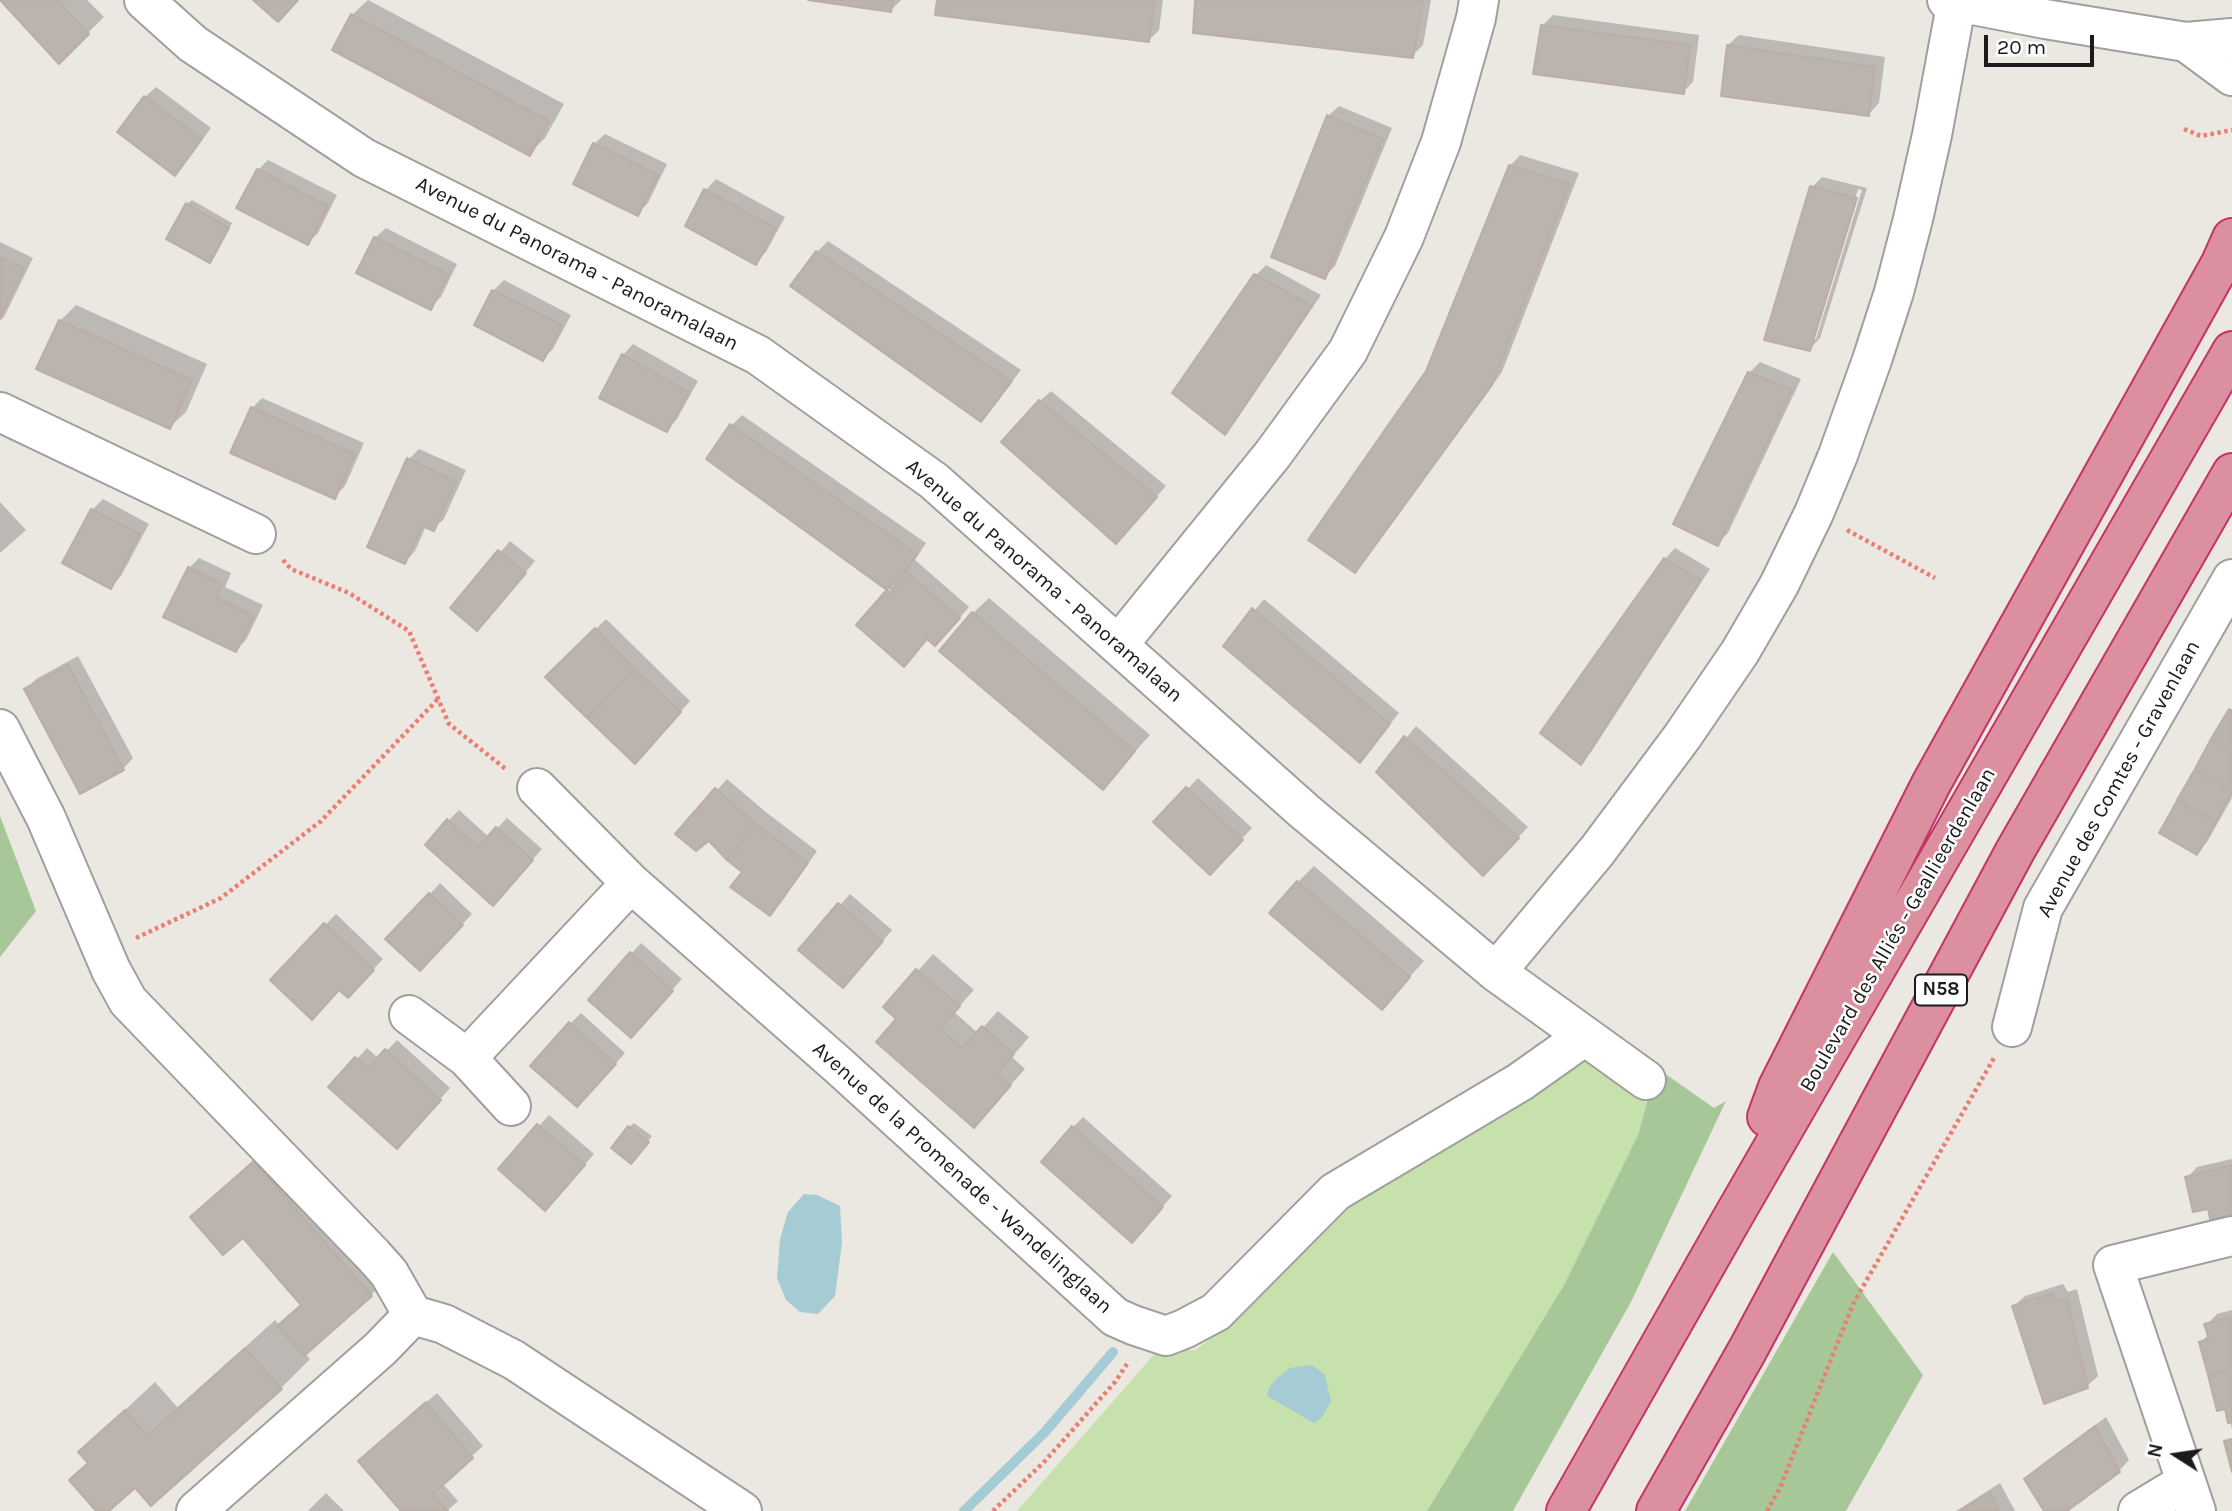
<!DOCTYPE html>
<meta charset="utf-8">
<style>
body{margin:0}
#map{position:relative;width:2232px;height:1511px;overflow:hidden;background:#ebe8e1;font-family:Karla,sans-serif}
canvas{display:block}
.north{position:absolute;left:2141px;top:1420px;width:70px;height:70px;-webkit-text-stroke:5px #fff;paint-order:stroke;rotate:282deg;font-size:19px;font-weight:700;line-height:28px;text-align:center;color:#1b1b1b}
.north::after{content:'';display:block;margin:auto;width:24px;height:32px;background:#1b1b1b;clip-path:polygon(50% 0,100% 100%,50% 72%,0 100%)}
.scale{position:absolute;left:1984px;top:35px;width:110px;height:32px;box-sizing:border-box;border:4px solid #1b1b1b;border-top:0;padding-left:9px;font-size:21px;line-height:24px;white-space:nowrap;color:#1b1b1b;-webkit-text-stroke:5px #fff;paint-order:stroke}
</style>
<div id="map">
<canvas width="2232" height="1511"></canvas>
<div class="north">N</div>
<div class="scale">20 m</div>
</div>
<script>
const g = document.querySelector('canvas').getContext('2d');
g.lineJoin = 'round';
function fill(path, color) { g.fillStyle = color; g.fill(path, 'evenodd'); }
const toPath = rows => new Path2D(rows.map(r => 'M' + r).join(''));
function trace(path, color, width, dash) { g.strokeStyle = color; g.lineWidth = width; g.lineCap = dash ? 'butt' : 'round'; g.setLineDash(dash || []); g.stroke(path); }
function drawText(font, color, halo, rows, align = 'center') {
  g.font = font + ' Karla,sans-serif'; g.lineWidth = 5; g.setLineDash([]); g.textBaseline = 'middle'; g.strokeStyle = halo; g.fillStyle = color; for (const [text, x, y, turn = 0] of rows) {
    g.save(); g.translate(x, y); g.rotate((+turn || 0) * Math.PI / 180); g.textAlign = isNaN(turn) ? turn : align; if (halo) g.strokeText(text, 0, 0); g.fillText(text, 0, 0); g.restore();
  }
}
const grass = toPath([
 [1590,1058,1648,1099,1638,1135,1564,1285,1427,1511,1017,1511,1157,1351,1195,1350,1239,1319,1350,1204,1484,1126]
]);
const forest = toPath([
 [0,816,36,911,0,957],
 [1667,1075,1714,1108,1726,1101,1631,1302,1513,1511,1427,1511,1564,1285,1638,1135,1648,1099],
 [1833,1252,1923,1375,1846,1511,1685,1511]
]);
const water = toPath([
 [804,1194,817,1195,840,1206,842,1243,835,1296,818,1314,800,1312,786,1300,777,1278,780,1239,788,1212],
 [1312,1365,1325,1375,1331,1402,1322,1417,1314,1423,1267,1396,1269,1388,1276,1379,1290,1368]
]);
const shadow = toPath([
 [1,0,87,0,104,17,59,61],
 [368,0,564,104,545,138,529,154,352,15],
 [820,0,901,0,891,10],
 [939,0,1163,0,1159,30,1149,40],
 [1197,0,1431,0,1423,45,1412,56],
 [1553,15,1699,35,1693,82,1683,92,1542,26],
 [1739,35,1885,57,1879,103,1869,114,1728,45],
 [156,87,211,128,185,163,175,174,145,97],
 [1339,106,1392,128,1335,266,1324,277,1328,116],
 [605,134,667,164,648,203,638,213,594,144],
 [1520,155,1579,173,1502,372,1365,560,1354,571,1428,372,1510,166],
 [268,160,337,195,318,233,308,243,258,170],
 [1822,177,1867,188,1820,338,1810,349,1812,187],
 [1858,189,1862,190,1816,339,1812,339],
 [716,179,785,217,766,252,756,263,687,225,706,190],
 [192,200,232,223,214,256,209,261,187,204],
 [386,228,457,264,441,297,430,307,375,238],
 [828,241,1021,370,991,409,981,420,793,286,817,252],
 [0,242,33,258,4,317,0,321],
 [1266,265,1321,295,1235,422,1225,433,1256,275],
 [504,280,571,315,553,349,543,359,476,325,493,291],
 [76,305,207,364,186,412,170,427,60,321],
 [633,344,698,381,677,419,667,430,623,355],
 [1760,362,1801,379,1728,533,1717,544,1749,373],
 [1051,391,1166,486,1126,531,1040,401],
 [262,398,364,443,345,486,334,497,252,408],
 [742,415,926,543,915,560,969,607,946,634,928,638,914,654,890,590,709,459,732,425],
 [419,449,466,470,444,519,433,529,426,526,415,551,405,562,409,459],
 [103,499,149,524,121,576,110,587,65,562,92,510],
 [0,502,26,530,0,553],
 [510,541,535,561,487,619,452,608],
 [1675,548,1710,569,1591,752,1580,762,1665,559],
 [199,558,231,573,225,587,263,605,246,640,236,650,189,568],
 [989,598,1150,735,1102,788,973,613],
 [1264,599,1399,713,1360,761,1225,646],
 [606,619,690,701,645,752,548,677],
 [78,656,133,758,123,769,26,689,36,679],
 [2232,708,2232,798,2207,842,2197,853,2162,832],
 [1416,726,1528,827,1483,874,1379,772],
 [1198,778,1252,828,1220,862,1156,822],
 [727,779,767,813,817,851,780,904,770,914,744,872,709,839,678,834],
 [459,810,489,837,507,818,542,849,503,893,449,820],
 [1314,866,1424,961,1382,1008,1298,882],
 [440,883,472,914,430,958,388,939],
 [850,894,892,930,853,976,800,950],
 [336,914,383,959,358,985,340,988,272,980],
 [641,943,682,979,641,1025,631,954],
 [933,954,974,990,954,1012,978,1033,998,1011,1029,1037,1012,1057,1025,1069,974,1126,899,1018,886,1007],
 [581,1013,625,1053,588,1095,570,1024],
 [397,1040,450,1088,407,1137,331,1087,367,1048,379,1059],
 [549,1115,594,1154,556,1198,500,1169],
 [1083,1117,1172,1196,1142,1230,1073,1127],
 [634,1123,652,1136,636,1157,629,1127],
 [284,1133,400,1266,371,1295,305,1353,310,1359,281,1388,151,1504,135,1485,106,1511,99,1511,71,1480,89,1462,80,1452,155,1382,178,1408,275,1320,280,1326,302,1303,243,1236,193,1217,222,1188],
 [2232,1159,2232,1220,2209,1206,2187,1178,2197,1167],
 [2063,1284,2068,1292,2077,1289,2098,1376,2087,1386,2014,1306,2025,1296],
 [2232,1310,2232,1429,2226,1407,2201,1342,2209,1334,2206,1325,2217,1314],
 [437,1393,483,1446,442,1483,458,1501,447,1511,403,1511,371,1451],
 [2106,1417,2129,1460,2119,1471,2064,1511,2046,1511,2026,1479,2036,1469],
 [2000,1483,2015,1511,1956,1511],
 [326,1493,344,1511,308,1511]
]);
const stream = toPath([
 [964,1511,1045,1432,1113,1352]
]);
const building = toPath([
 [0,0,57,0,89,34,59,64,0,0],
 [253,0,298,0,278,22,253,0],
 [808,0,893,0,891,12,808,0],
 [937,0,1155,0,1149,42,935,15,937,0],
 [1195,0,1416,0,1423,1,1413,58,1193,33,1195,0],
 [351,14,549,121,530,156,332,50,351,14],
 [1541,25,1690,45,1684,94,1533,74,1541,25],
 [1727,45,1875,67,1869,116,1721,96,1727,45],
 [144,96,202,139,175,176,117,132,144,96],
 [1327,115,1383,139,1325,279,1271,257,1327,115],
 [593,143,658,175,638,216,573,184,593,143],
 [1509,165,1570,184,1492,385,1355,573,1308,540,1426,371,1509,165],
 [257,169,328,206,308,245,236,208,257,169],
 [1810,186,1857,198,1810,351,1764,340,1810,186],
 [704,189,776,228,756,265,685,226,704,189],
 [186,203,229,228,210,263,166,239,186,203],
 [374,237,448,274,431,310,356,273,374,237],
 [816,251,1012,381,981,422,790,286,816,251],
 [0,257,24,269,0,317,0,257],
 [1254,274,1312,306,1225,435,1172,393,1254,274],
 [492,290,562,325,543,361,474,325,492,290],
 [59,320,192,380,170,429,36,369,59,320],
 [622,354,689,392,667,432,599,398,622,354],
 [1748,372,1792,390,1718,546,1673,524,1748,372],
 [1039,400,1157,497,1116,544,1001,442,1039,400],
 [251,407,355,454,335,499,230,453,251,407],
 [730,424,917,554,891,593,706,459,730,424],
 [407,458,456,481,434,531,422,526,405,564,367,547,407,458],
 [91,509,140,534,111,589,62,563,91,509],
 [498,550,526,573,477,631,450,608,498,550],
 [1664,558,1701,580,1581,765,1540,733,1664,558],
 [188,567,222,584,216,597,254,616,236,652,163,617,188,567],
 [904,570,960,618,935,646,927,639,904,667,856,625,904,570],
 [1252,608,1390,724,1360,763,1223,646,1252,608],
 [972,612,1135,751,1103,790,939,651,972,612],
 [595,628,635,669,587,718,545,677,595,628],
 [68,665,124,770,80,794,24,689,68,665],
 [635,669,681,712,635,764,587,718,635,669],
 [2229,709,2232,711,2232,751,2211,739,2229,709],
 [1404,736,1519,838,1483,876,1376,772,1404,736],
 [2211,739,2232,751,2232,792,2195,769,2211,739],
 [2195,769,2232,792,2216,822,2177,800,2195,769],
 [1186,787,1243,840,1210,875,1153,822,1186,787],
 [715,788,756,824,727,860,709,841,696,851,675,834,715,788],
 [2177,801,2216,822,2197,855,2159,833,2177,801],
 [447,819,478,847,496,827,533,860,493,906,425,845,447,819],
 [756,824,808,863,770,916,730,887,742,872,727,860,756,824],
 [1297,881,1410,977,1382,1010,1269,913,1297,881],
 [429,893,463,925,420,971,385,939,429,893],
 [838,903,883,941,843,988,798,950,838,903],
 [324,923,374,970,348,998,339,990,312,1020,270,980,324,923],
 [630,952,673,991,631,1038,588,1000,630,952],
 [916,969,960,1006,940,1029,962,1048,982,1026,1014,1054,998,1074,1011,1085,974,1128,876,1042,896,1019,883,1007,916,969],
 [569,1022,616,1064,577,1107,530,1066,569,1022],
 [385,1049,441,1100,397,1149,328,1087,355,1057,368,1068,385,1049],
 [537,1124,585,1165,545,1211,498,1169,537,1124],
 [628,1126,649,1142,631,1164,611,1148,628,1126],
 [1072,1126,1163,1207,1132,1243,1041,1162,1072,1126],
 [254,1161,372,1296,304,1356,277,1326,301,1305,243,1238,223,1255,190,1217,254,1161],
 [2232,1165,2232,1222,2212,1227,2208,1209,2193,1212,2185,1177,2232,1165],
 [2053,1293,2057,1301,2067,1299,2088,1388,2044,1404,2012,1306,2053,1293],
 [2232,1317,2232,1369,2208,1375,2199,1342,2209,1339,2204,1324,2232,1317],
 [245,1348,282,1389,151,1506,135,1488,109,1511,96,1511,69,1480,88,1463,78,1452,125,1410,147,1436,245,1348],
 [2232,1369,2232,1422,2228,1423,2225,1409,2217,1411,2208,1375,2232,1369],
 [426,1402,473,1458,433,1494,448,1511,401,1511,358,1461,426,1402],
 [2095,1426,2120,1472,2067,1511,2044,1511,2024,1479,2095,1426],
 [2232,1439,2232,1472,2224,1441,2232,1439],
 [1990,1492,1999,1511,1960,1511,1990,1492]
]);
const path = toPath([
 [2184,129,2201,136,2232,130],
 [1847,530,1935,578],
 [283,560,291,569,349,593,409,631,449,724,507,770],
 [136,938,221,898,321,821,438,699],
 [993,1511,1045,1461,1115,1382,1127,1364],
 [1767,1511,1780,1488,1853,1304,1994,1058]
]);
const street = toPath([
 [144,0,193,44,364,158,758,355,934,481,1304,811,1496,972,1646,1080],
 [1947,0,2045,19,2186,42,2232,38],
 [2186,42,2232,76],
 [0,412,256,534],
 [1118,645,1273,454,1348,351,1404,237,1441,142,1476,18,1479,0],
 [0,729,46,818,111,970,128,1001,373,1255,389,1273,413,1315,444,1324,514,1360,742,1511],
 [537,788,631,883,838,1065,1115,1317,1133,1325,1166,1336,1184,1329,1216,1312,1335,1192,1520,1082,1585,1036],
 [1496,972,1597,851,1682,737,1740,652,1779,585,1814,513,1838,455,1872,360,1894,292,1913,219,1932,135,1957,0],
 [409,1015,467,1058,511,1106],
 [2012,1027,2043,908,2232,579],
 [467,1058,631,883],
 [196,1511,380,1349,413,1315],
 [2138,1511,2186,1482],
 [2196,1511,2113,1265,2232,1236]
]);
const highway = toPath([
 [1767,1117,1778,1087,1931,784,2221,263,2232,238],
 [1566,1511,1730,1222,2232,351],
 [1656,1511,1747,1351,2015,851,2232,473]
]);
const shields = [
 [1941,990,52]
];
const shieldNames = [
 ["N58",1941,990]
];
const streetNames = [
 ["Avenue du Panorama - Panoramalaan",577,264,27],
 ["Avenue du Panorama - Panoramalaan",1044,581,41],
 ["Avenue des Comtes - Gravenlaan",2119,779,-61],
 ["Boulevard des Alliés - Geallieerdenlaan",1898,930,-60],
 ["Avenue de la Promenade - Wandelinglaan",962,1178,42]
];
fill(grass, '#c6e1ab');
fill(forest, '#a7c799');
fill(water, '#a5cbd5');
fill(shadow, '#0003');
trace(stream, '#a5cbd5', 10);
fill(building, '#bbb3ae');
trace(building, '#bbaea5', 2);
trace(street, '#9f9f9f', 42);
trace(highway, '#c33467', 42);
trace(path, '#eb7d72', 4.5, [3.5, 3.5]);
trace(street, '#fff', 38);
trace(highway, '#dc8f9f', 38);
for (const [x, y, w] of shields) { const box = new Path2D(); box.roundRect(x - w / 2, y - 15.5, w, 31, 5); g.fillStyle = '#fff'; g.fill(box); trace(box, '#1b1b1b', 2); }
drawText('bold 19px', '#1b1b1b', null, shieldNames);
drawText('21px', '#1b1b1b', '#fff', streetNames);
</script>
